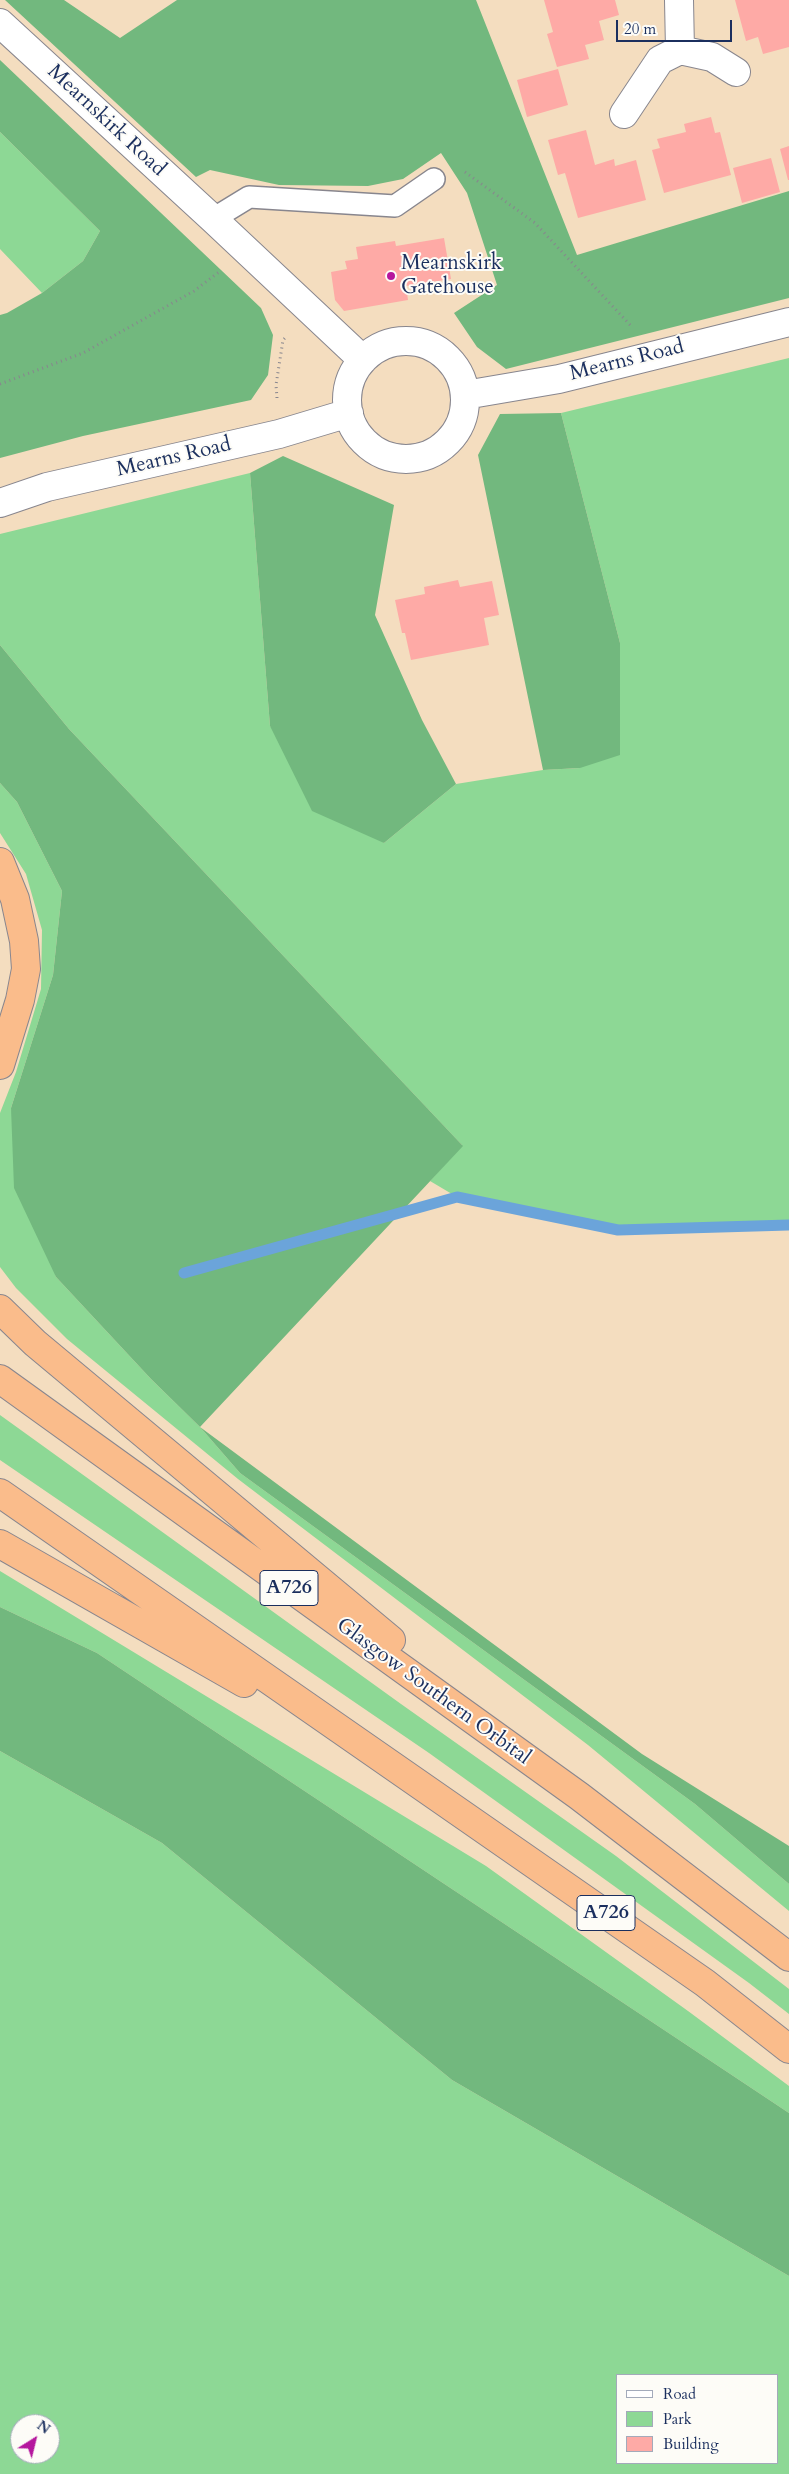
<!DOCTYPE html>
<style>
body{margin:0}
#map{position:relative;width:789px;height:2474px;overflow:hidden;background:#f4ddbf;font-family:Cardo,serif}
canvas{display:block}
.legend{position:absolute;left:616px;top:2374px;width:162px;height:90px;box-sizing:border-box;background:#fdfcf7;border:1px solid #a3aaba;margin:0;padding:6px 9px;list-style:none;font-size:15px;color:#1b2f5e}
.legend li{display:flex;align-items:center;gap:10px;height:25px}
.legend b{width:25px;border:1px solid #a3aaba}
.north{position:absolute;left:10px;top:2414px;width:50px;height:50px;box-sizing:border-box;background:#fdfcf7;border:1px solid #a3aaba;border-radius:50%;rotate:36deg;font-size:14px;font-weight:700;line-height:20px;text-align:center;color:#1b2f5e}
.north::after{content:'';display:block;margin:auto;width:18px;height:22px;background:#b5179e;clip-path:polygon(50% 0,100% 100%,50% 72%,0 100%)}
.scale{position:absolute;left:616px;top:20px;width:116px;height:22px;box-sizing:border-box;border:2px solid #1b2f5e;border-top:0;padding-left:6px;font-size:15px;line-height:18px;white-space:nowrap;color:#1b2f5e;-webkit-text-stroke:4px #fdfcf7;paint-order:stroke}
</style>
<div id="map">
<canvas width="789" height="2474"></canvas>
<ul class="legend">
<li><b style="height:6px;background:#fff"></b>Road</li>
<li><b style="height:14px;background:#8dd895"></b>Park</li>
<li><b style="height:14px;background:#feaaa6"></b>Building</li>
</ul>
<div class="north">N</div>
<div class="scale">20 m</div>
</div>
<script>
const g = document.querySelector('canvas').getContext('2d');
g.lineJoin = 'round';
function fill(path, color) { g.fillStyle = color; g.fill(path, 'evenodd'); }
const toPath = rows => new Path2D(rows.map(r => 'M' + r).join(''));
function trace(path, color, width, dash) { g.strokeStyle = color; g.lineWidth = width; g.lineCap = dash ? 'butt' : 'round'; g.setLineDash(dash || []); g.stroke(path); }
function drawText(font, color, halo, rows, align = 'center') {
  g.font = font + ' Cardo,serif'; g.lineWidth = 4; g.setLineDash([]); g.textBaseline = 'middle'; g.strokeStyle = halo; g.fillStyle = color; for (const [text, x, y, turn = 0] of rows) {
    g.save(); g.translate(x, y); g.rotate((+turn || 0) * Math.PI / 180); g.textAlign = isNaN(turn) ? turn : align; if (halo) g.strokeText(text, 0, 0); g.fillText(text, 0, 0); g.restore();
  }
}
const green = toPath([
 [0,132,100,231,83,261,42,293,0,249],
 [789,358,789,1225,618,1230,457,1197,430,1181,462,1145,69,729,0,645,0,534,250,473,270,726,384,843,456,784,543,770,580,768,620,643,561,413],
 [0,783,17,802,62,891,53,975,11,1108,56,1277,151,1379,200,1427,240,1473,695,1804,789,1884,789,1911,588,1745,238,1479,67,1339,16,1288,0,1267,0,1113,16,1072,41,989,42,930,26,874,0,833],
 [0,1415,401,1704,616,1856,789,1989,789,2014,749,1983,429,1753,0,1460],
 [0,1571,486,1866,688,2011,789,2086,789,2113,97,1653,0,1607],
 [0,1751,162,1843,452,2080,789,2276,789,2474,0,2474],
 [618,2375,778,2375,778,2463,618,2463],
 [20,2424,50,2424,50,2454,20,2454]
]);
const forest = toPath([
 [5,0,64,0,120,38,177,0,476,0,577,255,789,191,789,298,506,369,477,347,454,313,497,285,467,193,441,153,403,179,368,186,279,185,210,170,196,177],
 [0,60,261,308,273,335,268,375,251,400,83,436,0,458,0,315,7,313,42,293,83,261,100,231,0,132],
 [561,413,620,643,620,755,580,768,543,770,478,455,500,414],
 [283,456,394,505,375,615,422,720,456,784,384,843,312,811,270,726,250,473],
 [0,645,69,729,463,1146,200,1427,642,1754,789,1846,789,1884,695,1804,240,1473,200,1427,151,1379,56,1277,14,1188,11,1108,53,975,62,891,17,802,0,783],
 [0,1607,97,1653,789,2113,789,2276,452,2080,162,1843,0,1751]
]);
const stream = toPath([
 [184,1273,457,1197,618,1230,789,1225]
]);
const building = toPath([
 [544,0,615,0,619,15,599,21,604,40,585,45,589,59,557,67,547,34,553,32],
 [735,0,789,0,789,47,763,54,758,37,746,41],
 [558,69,568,105,527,117,517,80],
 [711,117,715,133,720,132,731,175,664,193,652,150,660,148,657,139,686,132,684,124],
 [586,130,595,165,614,159,615,166,636,160,646,200,578,218,565,173,558,175,548,140],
 [789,146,789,180,788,180,780,149],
 [771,158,780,192,742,203,733,168],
 [444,238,451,279,406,286,408,300,344,311,335,300,331,272,347,269,345,261,358,259,356,247,395,241,396,246],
 [458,580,460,587,492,581,499,615,484,618,489,645,411,660,405,633,402,633,395,600,425,594,424,587]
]);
const path = toPath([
 [465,172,535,223,632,327],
 [0,384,83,353,194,291,219,272],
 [277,398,276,385,283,340,287,336]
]);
const service = toPath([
 [213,219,249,197,395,206,434,179]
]);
const minor = toPath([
 [680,50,712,57,736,72],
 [624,114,660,60,680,50,679,0]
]);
const tertiary = toPath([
 [0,23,213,219,363,360],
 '347 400a59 59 0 1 1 118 0a59 59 0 1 1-118 0Z',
 [465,395,559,379,789,322],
 [0,503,47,487,279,434,349,413]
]);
const trunk = toPath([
 [0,862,15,899,24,941,26,969,20,1000,0,1065],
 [0,1309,35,1343,391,1640],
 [0,1379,579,1796,789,1957],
 [0,1493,705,1983,789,2049],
 [0,1544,244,1683]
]);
const markers = [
 [391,276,5,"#b5179e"]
];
const shields = [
 [289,1588,58],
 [606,1913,58]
];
const shieldNames = [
 ["A726",289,1588],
 ["A726",606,1913]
];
const streetNames = [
 ["Mearnskirk Road",106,121,43],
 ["Mearns Road",627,361,-14],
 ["Mearns Road",174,458,-13],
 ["Glasgow Southern Orbital",433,1692,36]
];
const poiNames = [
 ["Mearnskirk",401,264],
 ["Gatehouse",401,288]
];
fill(green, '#8dd895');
fill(forest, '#72b87e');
trace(stream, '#6ba4da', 11);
fill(building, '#feaaa6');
trace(service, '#88868e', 24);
trace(minor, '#88868e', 30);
trace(tertiary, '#88868e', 30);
trace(trunk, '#88868e', 30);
trace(path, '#88868e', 3, [1, 4]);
trace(service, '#fff', 21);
trace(minor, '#fff', 28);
trace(tertiary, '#fff', 28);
trace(trunk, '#fabc8b', 28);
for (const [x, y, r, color] of markers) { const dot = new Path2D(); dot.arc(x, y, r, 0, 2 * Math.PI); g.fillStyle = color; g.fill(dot); trace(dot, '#fdfcf7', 2); }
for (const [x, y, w] of shields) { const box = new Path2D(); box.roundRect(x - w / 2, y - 17.5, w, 35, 4); g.fillStyle = '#fdfcf7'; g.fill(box); trace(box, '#1b2f5e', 1); }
drawText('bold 20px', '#1b2f5e', null, shieldNames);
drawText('21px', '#1b2f5e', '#fdfcf7', streetNames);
drawText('21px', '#1b2f5e', '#fdfcf7', poiNames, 'left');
</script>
